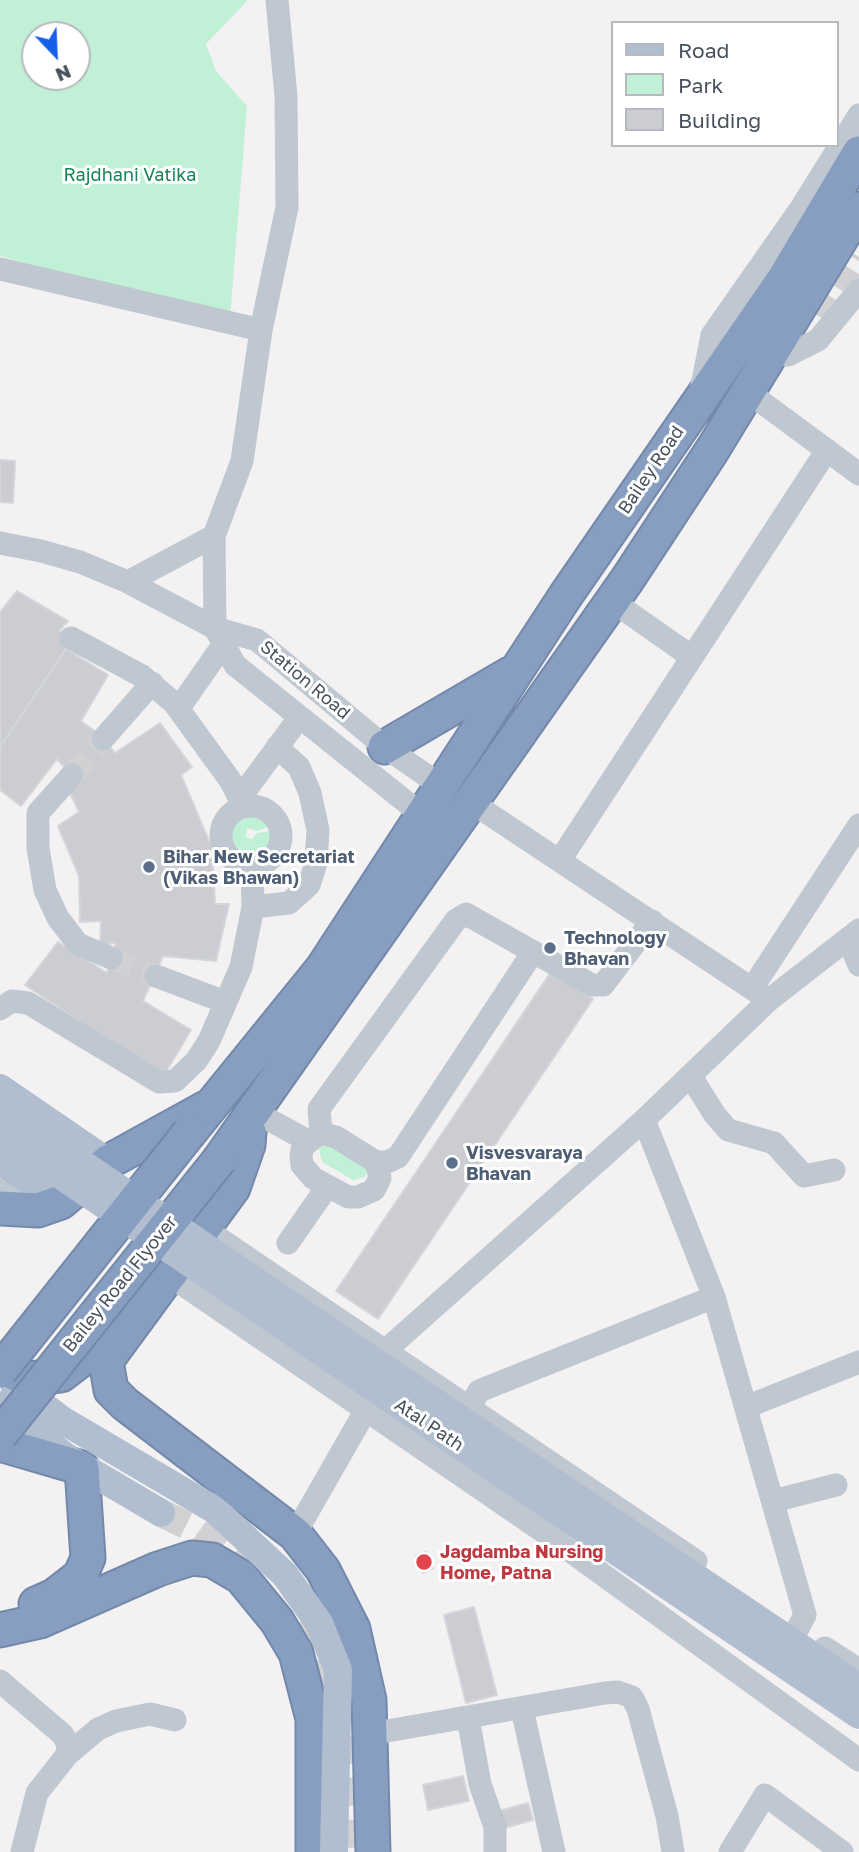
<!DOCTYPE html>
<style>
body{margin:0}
#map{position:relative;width:859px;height:1852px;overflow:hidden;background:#f3f1f1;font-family:"Golos Text",sans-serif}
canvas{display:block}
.legend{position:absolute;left:611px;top:21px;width:228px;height:126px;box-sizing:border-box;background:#fff;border:2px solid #b6babf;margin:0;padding:9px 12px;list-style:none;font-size:21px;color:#48525f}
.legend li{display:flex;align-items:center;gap:14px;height:35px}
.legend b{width:35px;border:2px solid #b6babf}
.north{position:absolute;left:21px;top:21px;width:70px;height:70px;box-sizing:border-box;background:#fff;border:2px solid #b6babf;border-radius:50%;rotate:157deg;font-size:19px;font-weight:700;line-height:28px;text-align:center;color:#48525f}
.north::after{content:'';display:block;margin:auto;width:24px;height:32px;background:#155fe9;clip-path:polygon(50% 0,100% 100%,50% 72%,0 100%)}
</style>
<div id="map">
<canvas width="859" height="1852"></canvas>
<ul class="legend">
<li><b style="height:9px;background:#b1bed0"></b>Road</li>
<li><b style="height:19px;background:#c0f1d7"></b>Park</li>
<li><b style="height:19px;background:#cbcdd3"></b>Building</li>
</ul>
<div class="north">N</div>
</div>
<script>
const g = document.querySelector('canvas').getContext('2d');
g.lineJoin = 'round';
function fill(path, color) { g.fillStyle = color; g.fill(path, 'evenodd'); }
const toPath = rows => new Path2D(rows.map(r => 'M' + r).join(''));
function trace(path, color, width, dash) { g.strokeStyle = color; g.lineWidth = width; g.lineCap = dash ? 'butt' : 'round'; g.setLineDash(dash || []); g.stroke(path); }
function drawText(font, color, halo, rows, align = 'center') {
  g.font = font + ' "Golos Text",sans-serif'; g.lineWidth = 6; g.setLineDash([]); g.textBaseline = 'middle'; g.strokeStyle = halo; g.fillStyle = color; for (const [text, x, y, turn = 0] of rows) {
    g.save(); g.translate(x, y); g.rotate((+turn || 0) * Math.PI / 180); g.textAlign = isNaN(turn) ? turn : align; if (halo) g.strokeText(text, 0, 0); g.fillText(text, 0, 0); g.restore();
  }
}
const green = toPath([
 [0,0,248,0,206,44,216,71,247,106,230,318,0,256],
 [35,35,77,35,77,77,35,77],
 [252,812,261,814,271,826,257,831,247,828,246,837,252,839,257,833,272,831,273,836,265,849,252,854,236,848,231,842,231,832,236,819],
 [326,1141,368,1169,365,1177,353,1180,322,1162,319,1149]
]);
const building = toPath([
 [0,460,15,461,13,503,0,502,0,460],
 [17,591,68,621,59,631,72,639,0,747,0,612,17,591],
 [66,649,108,675,81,721,100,735,115,753,160,723,192,767,181,775,212,848,215,904,229,904,216,961,163,956,143,1001,191,1030,163,1077,25,985,58,942,107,973,116,943,100,945,101,921,80,922,79,876,58,826,79,812,69,791,80,784,57,759,21,806,0,790,0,747,66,649],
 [551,972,593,999,378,1319,336,1291,551,972],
 [426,1552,433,1568,423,1573,416,1556,426,1552],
 [474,1607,497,1695,466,1703,444,1615,474,1607],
 [463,1776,469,1801,428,1810,423,1785,463,1776],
 [528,1803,533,1820,504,1828,499,1811,528,1803]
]);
const minorTunnel = toPath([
 [820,317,859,257],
 [72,775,103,739],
 [111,958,156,976]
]);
const majorTunnel = toPath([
 [161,1513,194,1529,244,1565],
 [295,1625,344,1702,353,1740,353,1852]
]);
const minor = toPath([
 [277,0,286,96,287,207,261,330,242,461,214,536,215,628,235,665,421,814],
 [0,269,261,330],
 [788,355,818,340,859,290],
 [701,391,712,335,801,208,859,115],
 [748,392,859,474],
 [0,543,41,551,80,562,128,582,215,628,257,640,385,747,440,785],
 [128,582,214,536],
 [612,601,692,657],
 [71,638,142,676,174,703,230,780,244,807],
 [179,708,223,645],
 [103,739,152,683],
 [72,775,38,813,38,848,45,890,58,918,78,944,111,958],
 [240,798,299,718],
 [471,802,769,1000],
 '221 836a30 30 0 1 1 60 0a30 30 0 1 1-60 0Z',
 [560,860,827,450],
 [253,907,289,903,309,885,316,863,318,830,310,793,299,767,277,747],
 [848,939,859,965],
 [156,976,225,1002],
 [753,987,859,825],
 [0,1009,12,1001,28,1003,159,1082,175,1081,196,1061,209,1041,241,967,253,907,252,866],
 [691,1077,715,1115,728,1130,774,1143,804,1176,834,1170],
 [255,1112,308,1141],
 [321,1133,319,1109,456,920,466,914,592,985,603,985,652,921],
 [321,1133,336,1137,376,1162,380,1178,374,1190,358,1197,348,1197,313,1178,302,1165,301,1155,303,1146,321,1133],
 [376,1162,387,1162,398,1157,533,952],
 [0,1190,22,1191,46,1204],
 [205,1229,696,1561],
 [288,1243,327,1187],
 [169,1275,541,1530,859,1760],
 [714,1297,805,1615,797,1630],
 [386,1350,644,1120,769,1000,859,930],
 [470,1406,479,1391,714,1297,644,1120],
 [746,1407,859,1362],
 [773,1501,836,1485],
 [295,1534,367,1408],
 [825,1648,859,1670],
 [0,1681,62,1734,68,1743,67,1755,37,1793,22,1852],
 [522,1709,554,1852],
 [468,1718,480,1784,495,1827,495,1852],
 [370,1734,605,1693,618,1692,632,1697,638,1709,667,1816,673,1852],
 [67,1755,98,1729,116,1721,150,1714,175,1720],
 [730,1852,765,1795,842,1852]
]);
const major = toPath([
 [0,1088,108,1162],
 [0,1161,61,1202],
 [390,1372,859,1687],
 [14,1384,62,1420,215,1510,285,1575],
 [373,1387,859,1715],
 [0,1405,66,1457,161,1513]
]);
const highway = toPath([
 [385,747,510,674],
 [249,1132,248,1145,233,1188,106,1361,111,1390,125,1404,295,1534,323,1570,353,1629,369,1700,373,1852],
 [189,1133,322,969,566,595,785,277,859,153],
 [220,1159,627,580,713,449,859,209],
 [0,1208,38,1210,61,1202,108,1162,206,1108],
 [0,1360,16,1374,29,1379,61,1375,82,1359,115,1323],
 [0,1444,82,1468,88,1558,80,1576,54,1596,36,1604],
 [0,1630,40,1621,158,1569,192,1558,212,1560,241,1577,277,1621,296,1653,313,1719,313,1852]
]);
const majorBridge = toPath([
 [0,1108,390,1372],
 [0,1134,373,1387],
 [285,1575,319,1623,338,1670,334,1852]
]);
const highwayBridge = toPath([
 [0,1371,189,1133],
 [0,1435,220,1159]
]);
const markers = [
 [149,867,7,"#5c6f8a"],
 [550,948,7,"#5c6f8a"],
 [452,1163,7,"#5c6f8a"],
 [424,1562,9,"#e0444e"]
];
const parkNames = [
 ["Rajdhani Vatika",130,175]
];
const streetNames = [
 ["Bailey Road",651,470,-56],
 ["Station Road",305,680,40],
 ["Bailey Road Flyover",120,1284,-51],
 ["Atal Path",429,1425,34]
];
const serviceNames = [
 ["Bihar New Secretariat",163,857],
 ["(Vikas Bhawan)",163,878],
 ["Technology",564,938],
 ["Bhavan",564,959],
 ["Visvesvaraya",466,1153],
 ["Bhavan",466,1174]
];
const healthNames = [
 ["Jagdamba Nursing",440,1552],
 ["Home, Patna",440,1573]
];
fill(green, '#c0f1d7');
fill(building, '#cbcdd3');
trace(building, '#d5d6dc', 2);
trace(minorTunnel, '#d1d1d4', 23, [23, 11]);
trace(majorTunnel, '#d1d1d4', 28, [28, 14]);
trace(highway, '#7389ac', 37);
trace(minor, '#bfc7d0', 23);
trace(major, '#b1bed0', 28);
trace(highway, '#889ec0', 33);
trace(highwayBridge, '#7389ac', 37, []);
trace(majorBridge, '#b1bed0', 28);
trace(highwayBridge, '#889ec0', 33);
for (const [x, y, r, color] of markers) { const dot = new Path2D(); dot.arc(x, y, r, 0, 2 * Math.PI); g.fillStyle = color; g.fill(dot); trace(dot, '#fff', 2.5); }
drawText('18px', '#168457', '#fff', parkNames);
drawText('18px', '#48525f', '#fff', streetNames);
drawText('bold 18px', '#4e5e75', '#fff', serviceNames, 'left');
drawText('bold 18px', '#be3a42', '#fff', healthNames, 'left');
</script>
